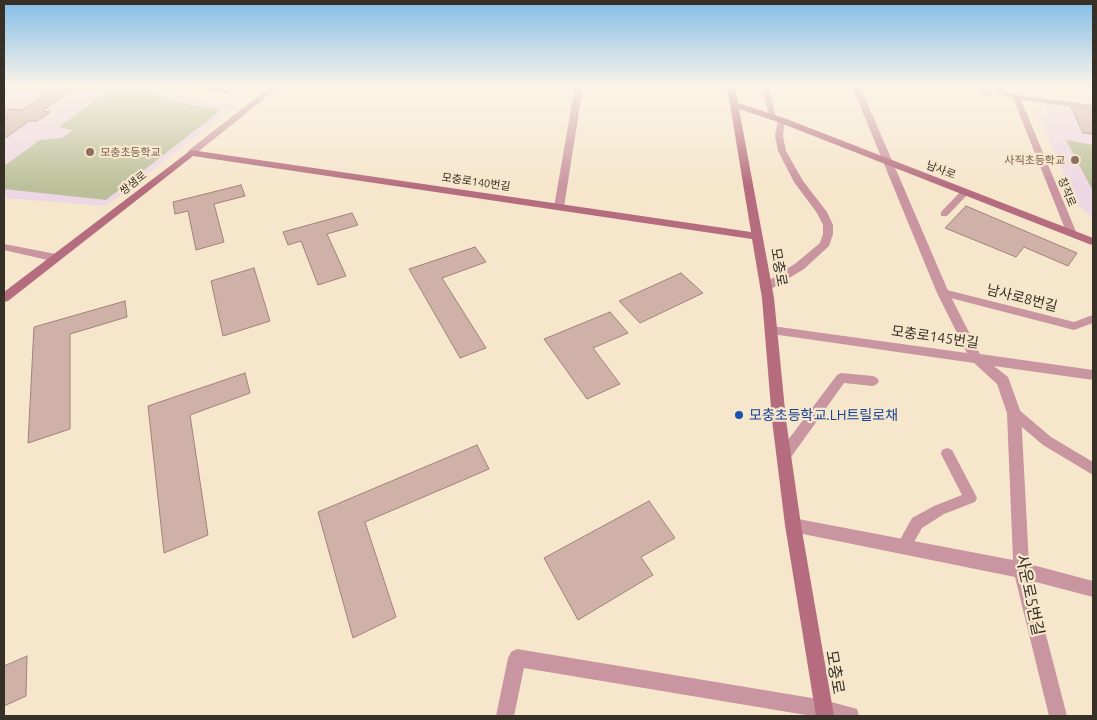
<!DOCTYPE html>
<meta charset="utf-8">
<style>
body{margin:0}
#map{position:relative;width:1097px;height:720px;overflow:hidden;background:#f6e6cc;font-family:Ubuntu,sans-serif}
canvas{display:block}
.frame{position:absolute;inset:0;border:5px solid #373026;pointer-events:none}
</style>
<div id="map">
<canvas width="1097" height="720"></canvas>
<div class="frame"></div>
</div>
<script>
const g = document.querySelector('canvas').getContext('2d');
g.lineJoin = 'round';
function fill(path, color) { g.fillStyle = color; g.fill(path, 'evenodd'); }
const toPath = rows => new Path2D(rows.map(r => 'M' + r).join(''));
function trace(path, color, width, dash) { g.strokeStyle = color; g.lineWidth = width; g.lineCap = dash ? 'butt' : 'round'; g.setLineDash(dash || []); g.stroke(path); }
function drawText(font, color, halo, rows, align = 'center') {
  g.font = font + ' Ubuntu,"Noto Sans KR",sans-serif'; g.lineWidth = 4.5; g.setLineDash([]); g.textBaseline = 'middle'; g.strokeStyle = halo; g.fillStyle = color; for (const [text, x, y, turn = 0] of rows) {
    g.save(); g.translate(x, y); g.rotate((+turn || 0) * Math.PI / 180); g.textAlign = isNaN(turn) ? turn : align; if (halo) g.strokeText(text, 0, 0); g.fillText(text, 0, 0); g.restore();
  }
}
const education = toPath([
 [4,86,160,86,195,98,236,106,106,206,4,198],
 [1043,102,1093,109,1093,218,1078,206,1037,113,1048,114]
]);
const green = toPath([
 [114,86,144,86,153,93,185,104,221,110,106,200,4,189,4,166,40,140,62,138,73,130,59,127],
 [1066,140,1093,145,1093,191]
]);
const building = toPath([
 [4,86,18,86,4,95,4,86],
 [56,86,77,86,42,111,50,112,37,121,29,121,4,139,4,120,8,117,4,117,4,109,22,110,56,86],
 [214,86,237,86,228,93,209,90,214,86],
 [977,86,989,88,992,95,980,93,977,86],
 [1071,107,1093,110,1093,134,1083,133,1071,107],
 [241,185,245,196,214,204,224,242,196,250,188,211,175,214,173,202,241,185],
 [966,206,1077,253,1068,266,1024,247,1016,257,945,228,966,206],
 [352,213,358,225,327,234,346,276,318,285,301,241,288,245,283,232,352,213],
 [475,247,486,262,442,278,486,348,460,358,409,269,475,247],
 [254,268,270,321,223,336,211,281,254,268],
 [681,273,703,293,640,323,619,301,681,273],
 [125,301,127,317,70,334,70,429,28,443,34,327,125,301],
 [610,312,628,333,593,348,620,384,587,399,544,339,610,312],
 [245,373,250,393,190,415,208,535,164,553,148,406,245,373],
 [477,445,489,469,365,522,396,617,353,638,318,512,477,445],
 [649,501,675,538,641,557,653,575,578,620,544,558,649,501],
 [27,656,26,696,4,706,4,666,27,656]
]);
const lane = toPath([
 [965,189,969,192,968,194,947,216,941,216,941,212,962,190,965,189],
 [943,289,1074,322,1093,315,1093,323,1074,330,939,295,938,293,939,291,943,289],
 [841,373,873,376,877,378,879,381,877,384,873,386,844,383,789,460,784,462,779,460,778,456,779,452,837,375,841,373],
 [1014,408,1018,409,1051,437,1093,462,1093,475,1043,445,1010,417,1008,413,1010,409,1014,408],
 [947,448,952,450,975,494,977,498,975,502,944,514,922,528,908,552,903,554,898,552,896,547,912,518,934,506,962,495,941,454,942,450,947,448]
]);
const street = toPath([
 [271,86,280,86,194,155,188,155,188,151,271,86],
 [575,86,583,86,564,207,559,210,554,207,575,86],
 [761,86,769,86,776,118,769,116,761,86],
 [852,86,860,86,949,293,980,354,1093,370,1093,380,994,366,1008,377,1021,413,1029,564,1093,581,1093,597,1032,581,1067,716,1049,716,1015,577,793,532,788,530,785,525,788,520,793,518,1013,560,1007,413,997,384,974,363,772,334,766,330,772,326,967,353,937,293,852,86],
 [994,86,1002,86,1003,91,1017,95,1093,105,1093,109,1021,100,1077,234,1076,236,1072,237,1067,234,1013,98,997,94,994,86],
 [778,118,785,120,783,136,786,151,803,181,827,212,833,225,833,234,829,246,804,269,766,292,760,288,762,285,796,263,820,243,823,234,823,225,817,213,794,182,778,151,775,136,778,118],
 [4,244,56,254,61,258,56,262,4,250,4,244],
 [517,649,824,700,857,709,859,716,812,716,524,668,514,716,496,716,508,658,511,652,517,649]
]);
const secondary = toPath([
 [727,86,735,86,738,103,784,118,1093,238,1093,245,1089,244,778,122,739,109,774,298,786,420,801,525,834,716,816,716,785,525,772,420,762,298,752,239,193,156,8,301,4,302,4,292,191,150,751,232,727,86]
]);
const markers = [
 [90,152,5,"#8d6e63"],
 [1075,160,5,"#8d6e63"],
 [739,415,5,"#1a4fb4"]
];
const farEducationnames = [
 ["모충초등학교",100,152],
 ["사직초등학교",1065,160,"right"]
];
const farStreetnames = [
 ["남사로",941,170,21],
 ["모충로140번길",476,182,8],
 ["쌍샘로",133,183,-38],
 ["창직로",1067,192,68]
];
const streetNames = [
 ["모충로",779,267,80],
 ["남사로8번길",1022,298,14],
 ["모충로145번길",935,337,8]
];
const transitNames = [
 ["모충초등학교.LH트릴로채",749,415]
];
const nearStreetnames = [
 ["사운로5번길",1030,595,78],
 ["모충로",835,672,80]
];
fill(education, '#edd7e4');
fill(green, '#bbc09a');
fill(building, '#d0b1a8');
trace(building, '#9f827a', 1);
fill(lane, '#c895a0');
fill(street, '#c895a0');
fill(secondary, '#b46c7e');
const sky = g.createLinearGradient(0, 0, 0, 187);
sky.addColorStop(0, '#82bde8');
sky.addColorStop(0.46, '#fbf4e8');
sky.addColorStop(1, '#fbf4e800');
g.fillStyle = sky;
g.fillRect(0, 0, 1097, 187);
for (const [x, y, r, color] of markers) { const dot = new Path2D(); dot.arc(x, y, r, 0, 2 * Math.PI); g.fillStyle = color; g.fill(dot); trace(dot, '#f6e6cc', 2); }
drawText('11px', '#785e54', '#f6e6cc', farEducationnames, 'left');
drawText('11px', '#373026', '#f6e6cc', farStreetnames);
drawText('14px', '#373026', '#f6e6cc', streetNames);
drawText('14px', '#164399', '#f6e6cc', transitNames, 'left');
drawText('16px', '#373026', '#f6e6cc', nearStreetnames);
</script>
